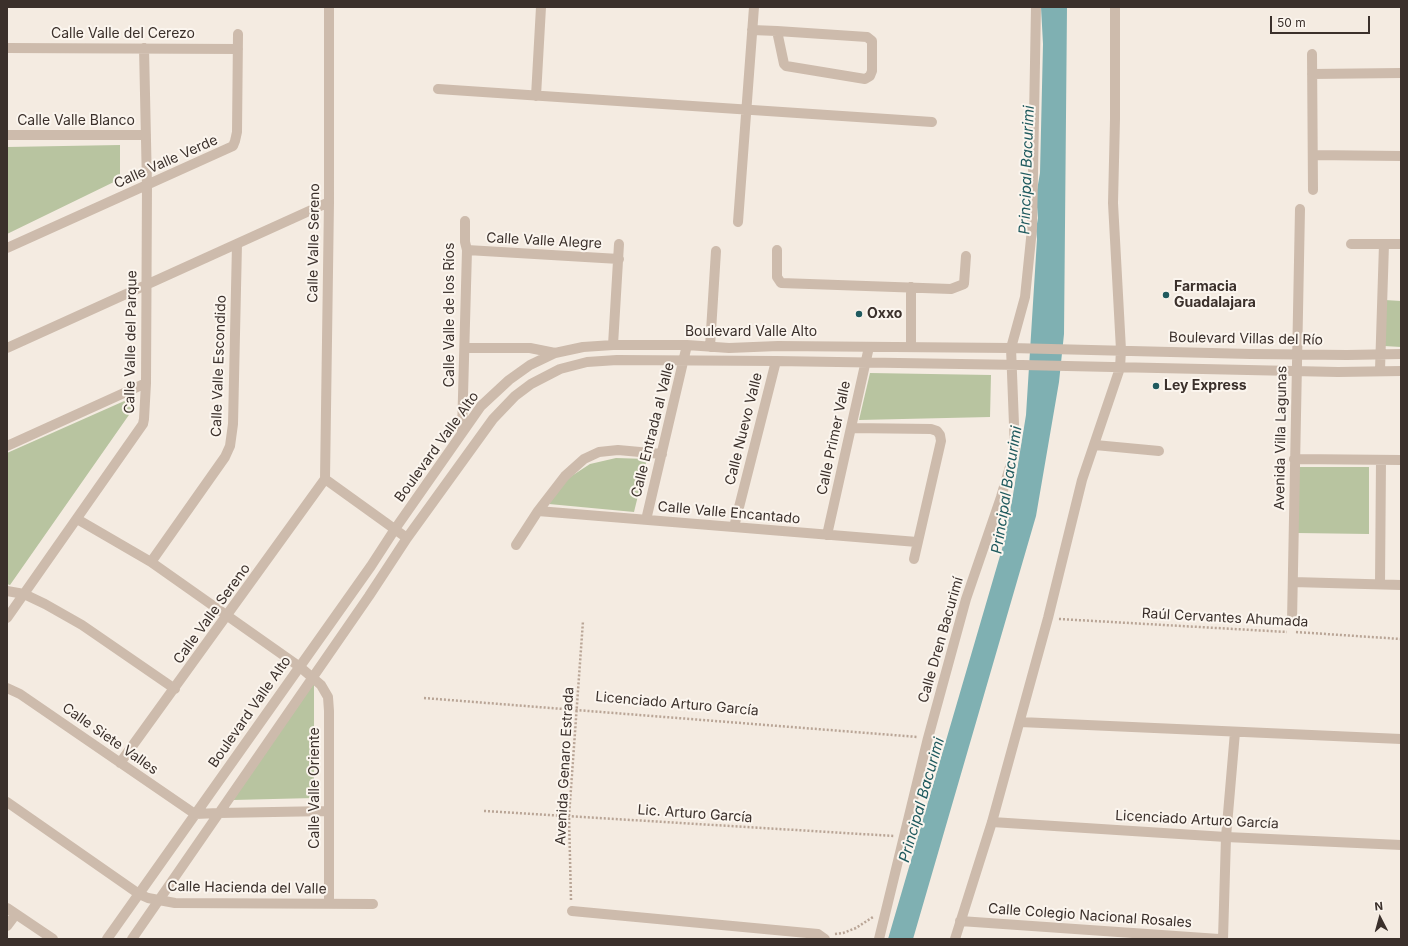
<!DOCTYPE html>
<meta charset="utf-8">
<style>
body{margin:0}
#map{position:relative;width:1408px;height:946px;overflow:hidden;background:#f4ebe1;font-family:Inter,sans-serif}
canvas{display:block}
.frame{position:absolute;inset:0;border:8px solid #3b302b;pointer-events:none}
.north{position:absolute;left:1360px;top:898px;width:40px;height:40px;-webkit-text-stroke:3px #fbf5ee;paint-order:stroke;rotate:354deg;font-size:11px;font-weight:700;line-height:16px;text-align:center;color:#3b302b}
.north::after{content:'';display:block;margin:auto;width:14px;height:18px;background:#3b302b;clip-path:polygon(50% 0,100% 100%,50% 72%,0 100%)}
.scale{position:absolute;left:1270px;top:16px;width:100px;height:18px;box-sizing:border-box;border:2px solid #3b302b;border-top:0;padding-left:5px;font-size:12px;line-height:14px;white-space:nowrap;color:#3b302b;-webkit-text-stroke:3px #fbf5ee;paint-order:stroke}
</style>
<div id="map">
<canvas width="1408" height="946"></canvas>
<div class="frame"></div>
<div class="north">N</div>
<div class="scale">50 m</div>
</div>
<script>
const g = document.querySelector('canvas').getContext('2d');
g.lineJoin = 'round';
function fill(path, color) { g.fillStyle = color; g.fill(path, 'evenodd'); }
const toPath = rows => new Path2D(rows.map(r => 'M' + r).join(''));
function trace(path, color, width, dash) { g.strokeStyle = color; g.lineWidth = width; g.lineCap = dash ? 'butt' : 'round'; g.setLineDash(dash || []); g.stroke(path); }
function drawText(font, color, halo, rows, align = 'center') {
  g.font = font + ' Inter,sans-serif'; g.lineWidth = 4; g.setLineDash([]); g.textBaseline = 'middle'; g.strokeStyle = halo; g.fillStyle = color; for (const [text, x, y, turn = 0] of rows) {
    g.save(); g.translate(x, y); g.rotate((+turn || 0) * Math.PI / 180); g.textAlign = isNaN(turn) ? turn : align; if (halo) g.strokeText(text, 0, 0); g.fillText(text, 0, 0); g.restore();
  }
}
const green = toPath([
 [120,145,120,179,7,234,7,147],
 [1385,300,1401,301,1401,347,1384,346],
 [870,373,991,375,990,417,859,420],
 [131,398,131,412,10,585,7,584,7,453],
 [616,458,647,459,634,512,549,504,567,479,590,464],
 [1298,467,1369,467,1369,534,1297,533],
 [314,683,314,798,233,800]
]);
const water = toPath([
 [1041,7,1067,7,1064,334,1059,382,1036,516,913,939,888,939,1002,549,1012,501,1026,415,1037,239,1036,229,1038,218,1036,196,1040,173,1043,44]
]);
const path = toPath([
 [1059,619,1287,632],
 [1296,632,1401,639],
 [424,698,918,737],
 [484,811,894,836],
 [571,900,569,816,583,621],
 [835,934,843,933,856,928,873,917]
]);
const minor = toPath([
 [752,30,777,31,867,37,872,41,872,71,870,76,865,79,786,66,784,64,777,31],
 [7,48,238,49],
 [1312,54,1313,190],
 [1312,74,1401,73],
 [438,89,932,122],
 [536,96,541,7],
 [7,135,146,135],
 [1313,155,1401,156],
 [738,222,754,7],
 [1351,244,1401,244],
 [7,248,233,146,235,141,237,132,238,34],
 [467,250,619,259],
 [777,250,777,277,781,283,951,289,964,284,966,256],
 [911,287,911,347],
 [613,345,619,244],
 [710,347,716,251],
 [7,348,329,202],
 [465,348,530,348,555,353],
 [1380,370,1384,244],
 [851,428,931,429,937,431,940,435,941,441,914,559],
 [462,432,467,250,465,242,465,221],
 [1095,445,1159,451],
 [7,446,146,383],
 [1294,459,1401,460],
 [325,479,407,538],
 [538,511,917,542],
 [77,519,151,562,300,667,321,685,328,697,329,711,329,904],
 [646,520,687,345],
 [734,527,776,361],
 [827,535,869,347],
 [516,545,538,511,565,476,584,459,599,452,618,450,662,454],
 [151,562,225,457,230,446,233,424,237,244],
 [1293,582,1401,585],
 [1380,584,1381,460],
 [7,591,24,594,45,604,82,625,175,689],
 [7,618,143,424,144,419,146,383,147,186,144,48],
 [1292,621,1300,209],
 [7,688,20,694,195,814,219,813,328,811],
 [1020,722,1401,739],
 [120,763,325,479,329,202,329,7],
 [7,802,139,894,148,898,175,903,373,904],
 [992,822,1226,837,1401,845],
 [7,908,53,939],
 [572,911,818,934,825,939],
 [960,921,1219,939],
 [7,926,16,914],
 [107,939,371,566,395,529,481,406,509,380,530,365,555,353,583,347,613,345,687,345,729,348,778,346,1011,348,1251,354,1347,355,1401,354],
 [132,939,369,596,407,538,493,419,515,396,531,384,560,369,587,362,617,360,776,361,1022,365,1338,372,1401,371],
 [879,939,928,738,966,599,1001,497,1015,450,1011,348,1025,297,1032,229,1036,7],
 [955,939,992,822,1048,618,1082,480,1120,368,1121,350,1113,203,1115,119,1115,7],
 [1223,939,1226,837,1235,732]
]);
const markers = [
 [1166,295,4,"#1f5a5e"],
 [859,314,4,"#1f5a5e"],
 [1156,386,4,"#1f5a5e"]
];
const streetNames = [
 ["Calle Valle del Cerezo",123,34],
 ["Calle Valle Blanco",76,121],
 ["Calle Valle Verde",166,162,-24],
 ["Calle Valle Alegre",544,241,3],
 ["Calle Valle Sereno",314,243,-89],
 ["Calle Valle de los Ríos",450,315,-90],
 ["Boulevard Valle Alto",751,332],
 ["Boulevard Villas del Río",1246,339,1],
 ["Calle Valle del Parque",131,342,-89],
 ["Calle Valle Escondido",219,366,-88],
 ["Calle Nuevo Valle",744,429,-76],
 ["Calle Entrada al Valle",653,430,-76],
 ["Calle Primer Valle",834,438,-78],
 ["Avenida Villa Lagunas",1281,438,-89],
 ["Boulevard Valle Alto",437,447,-54],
 ["Calle Valle Encantado",729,513,5],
 ["Calle Valle Sereno",212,614,-54],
 ["Raúl Cervantes Ahumada",1225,618,3],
 ["Calle Dren Bacurimí",941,640,-74],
 ["Licenciado Arturo García",677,704,5],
 ["Boulevard Valle Alto",250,712,-55],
 ["Calle Siete Valles",110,739,35],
 ["Avenida Genaro Estrada",565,766,-87],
 ["Calle Valle Oriente",315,788,-90],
 ["Lic. Arturo García",695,814,4],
 ["Licenciado Arturo García",1197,820,3],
 ["Calle Hacienda del Valle",247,888,1],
 ["Calle Colegio Nacional Rosales",1090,916,4]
];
const poiNames = [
 ["Farmacia",1174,287],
 ["Guadalajara",1174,303],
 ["Oxxo",867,314],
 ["Ley Express",1164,386]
];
const waterNames = [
 ["Principal Bacurimi",1027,170,-88],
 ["Principal Bacurimi",1007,490,-81],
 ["Principal Bacurimi",922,800,-74]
];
fill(green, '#b8c4a0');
fill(water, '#7fb0b2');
trace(path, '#b9a596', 2.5, [2, 2]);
trace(minor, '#cdbbac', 10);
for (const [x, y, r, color] of markers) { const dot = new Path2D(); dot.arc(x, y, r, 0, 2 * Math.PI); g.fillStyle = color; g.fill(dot); trace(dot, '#fbf5ee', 1.5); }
drawText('14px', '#3b302b', '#fbf5ee', streetNames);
drawText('bold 14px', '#3b302b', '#fbf5ee', poiNames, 'left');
drawText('italic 15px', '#1f5a5e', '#fbf5ee', waterNames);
</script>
